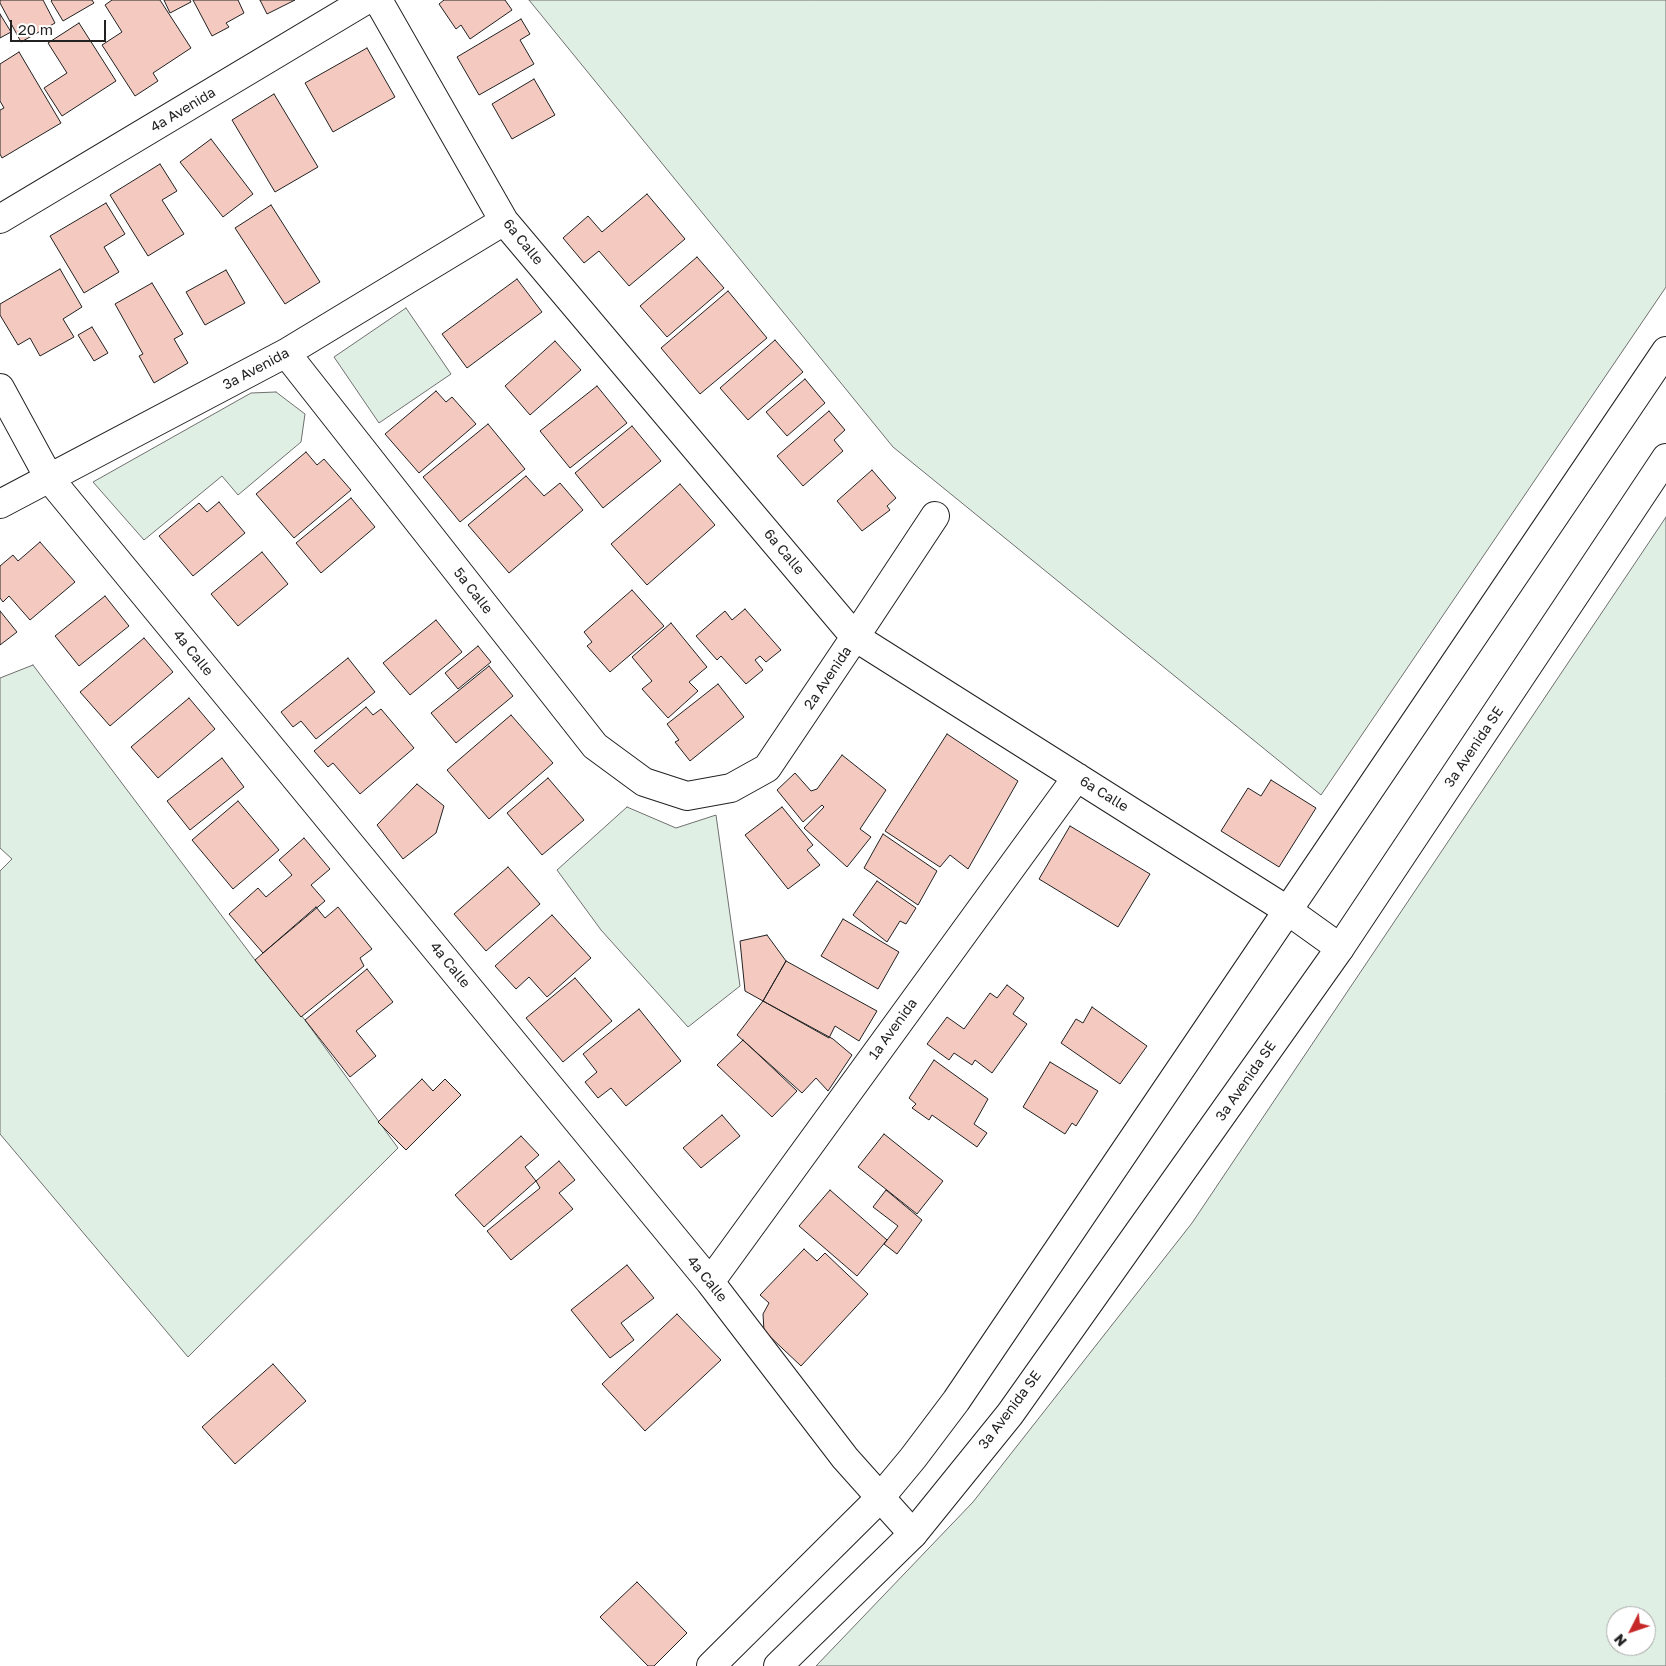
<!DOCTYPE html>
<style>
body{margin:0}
#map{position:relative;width:1666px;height:1666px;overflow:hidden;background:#fff;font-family:"Golos Text",sans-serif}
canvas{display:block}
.north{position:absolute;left:1606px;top:1606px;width:50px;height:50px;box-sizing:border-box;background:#fff;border:1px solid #a7a7a7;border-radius:50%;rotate:229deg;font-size:14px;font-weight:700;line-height:20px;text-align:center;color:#222}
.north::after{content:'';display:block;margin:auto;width:18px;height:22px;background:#c62828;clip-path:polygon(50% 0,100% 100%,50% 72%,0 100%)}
.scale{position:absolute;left:10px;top:20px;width:96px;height:22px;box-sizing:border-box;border:2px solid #222;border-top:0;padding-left:6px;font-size:15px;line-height:18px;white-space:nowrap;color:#222;-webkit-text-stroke:4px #fff;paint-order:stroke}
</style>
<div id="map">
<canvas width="1666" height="1666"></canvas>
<div class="north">N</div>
<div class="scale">20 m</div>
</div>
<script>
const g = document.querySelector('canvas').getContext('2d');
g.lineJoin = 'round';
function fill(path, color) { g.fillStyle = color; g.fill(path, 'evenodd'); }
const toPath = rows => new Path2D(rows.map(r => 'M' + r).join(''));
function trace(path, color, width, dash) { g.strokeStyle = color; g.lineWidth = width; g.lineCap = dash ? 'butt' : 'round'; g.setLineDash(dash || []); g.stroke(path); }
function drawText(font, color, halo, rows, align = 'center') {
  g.font = font + ' "Golos Text",sans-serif'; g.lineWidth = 4; g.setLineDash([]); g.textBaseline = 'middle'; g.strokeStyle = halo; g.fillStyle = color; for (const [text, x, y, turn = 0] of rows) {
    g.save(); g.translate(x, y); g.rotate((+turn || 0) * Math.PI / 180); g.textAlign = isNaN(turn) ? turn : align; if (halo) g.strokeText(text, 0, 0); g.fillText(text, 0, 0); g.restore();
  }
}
const green = toPath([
 [529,0,1666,0,1666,287,1321,795,893,447,529,0],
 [406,308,451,374,379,423,334,357,406,308],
 [276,392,305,414,301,442,238,495,222,476,144,540,93,482,251,393,276,392],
 [1666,517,1666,1666,816,1666,973,1502,1192,1223,1666,517],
 [1616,1616,1646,1616,1646,1646,1616,1646,1616,1616],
 [33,665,255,960,305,1020,398,1148,188,1357,0,1134,0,871,12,859,0,848,0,678,33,665],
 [627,807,676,828,716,815,740,986,688,1027,601,930,557,870,627,807]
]);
const building = toPath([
 [0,0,43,0,55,23,21,42,0,3,0,0],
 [52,0,92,0,94,3,63,21,51,1,52,0],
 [112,0,160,0,191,48,153,73,158,81,135,96,102,45,122,32,105,5,112,0],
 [164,0,190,0,191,2,170,13,164,0],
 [193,0,238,0,244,13,226,23,229,27,212,36,193,0],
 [260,0,295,0,267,14,260,0],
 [444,0,505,0,512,10,470,39,461,25,456,29,439,4,444,0],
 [0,14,11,32,0,38,0,14],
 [521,19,530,34,520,40,534,64,479,95,457,57,521,19],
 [79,23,116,81,62,116,44,88,67,73,48,43,79,23],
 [367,48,395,97,333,132,305,83,367,48],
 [19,52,61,123,2,158,0,154,0,110,4,108,0,101,0,64,19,52],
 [534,79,555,115,512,139,492,104,534,79],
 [274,94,318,167,275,192,232,120,274,94],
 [211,139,253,194,223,217,180,162,211,139],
 [160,164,177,191,162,200,184,234,148,256,110,195,160,164],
 [647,194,685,239,629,286,599,251,584,263,563,238,588,216,602,232,647,194],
 [106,203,125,234,104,247,119,272,84,293,50,236,106,203],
 [271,205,320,282,285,304,235,228,271,205],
 [697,257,724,288,667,337,640,306,697,257],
 [60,269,82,307,63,319,74,337,40,356,30,338,18,345,0,315,0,304,60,269],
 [226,270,245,303,205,325,186,292,226,270],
 [517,279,542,312,467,368,442,334,517,279],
 [152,283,183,334,174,339,188,363,154,383,139,356,143,354,115,304,152,283],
 [728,291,767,338,700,394,661,348,728,291],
 [92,327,108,353,94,361,78,335,92,327],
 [775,340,803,372,748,420,720,388,775,340],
 [555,341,581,370,530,415,505,386,555,341],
 [805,379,825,403,787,436,766,412,805,379],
 [597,386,627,423,570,468,540,431,597,386],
 [436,391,446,402,452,397,476,424,419,473,385,434,436,391],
 [829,411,845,430,834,440,843,451,803,486,777,456,829,411],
 [488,424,525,469,460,522,423,477,488,424],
 [632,426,661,461,603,508,575,473,632,426],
 [306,452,317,465,324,459,351,490,294,538,256,494,306,452],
 [872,470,896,498,887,506,890,510,862,531,837,501,872,470],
 [526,476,544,496,560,483,583,510,509,573,468,525,526,476],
 [680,484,715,525,647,585,611,544,680,484],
 [351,498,375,527,321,573,296,543,351,498],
 [219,502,245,533,193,576,159,536,199,503,207,512,219,502],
 [40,542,75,582,30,620,9,596,3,602,0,598,0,566,13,555,18,561,40,542],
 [262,552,288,584,238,626,211,594,262,552],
 [632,590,664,626,610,672,587,646,592,642,584,632,632,590],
 [105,596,129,626,79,666,55,636,105,596],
 [745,609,781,650,766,662,760,656,755,660,763,670,746,684,721,656,717,660,696,636,725,611,732,620,745,609],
 [0,611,17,632,0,645,0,611],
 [436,620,462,652,410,695,383,663,436,620],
 [671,623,707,667,689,682,698,691,668,718,642,689,652,681,632,657,671,623],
 [144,638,173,672,110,726,80,692,144,638],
 [478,646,491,662,458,689,445,673,478,646],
 [348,658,375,692,316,739,301,721,293,727,281,712,348,658],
 [489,666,513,696,456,743,431,713,489,666],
 [718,684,744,717,690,761,675,742,679,740,667,724,718,684],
 [189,698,215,729,158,778,131,747,189,698],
 [366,707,373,715,381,709,414,748,360,794,333,763,328,767,314,751,366,707],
 [511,715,553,763,489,819,447,770,511,715],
 [947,734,1018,781,968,869,950,855,940,867,885,831,947,734],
 [842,755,886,790,860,829,871,837,847,867,804,828,824,807,822,805,803,822,777,790,795,773,811,791,817,789,842,755],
 [222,758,244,787,190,830,167,801,222,758],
 [548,778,584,820,542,855,507,813,548,778],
 [1271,780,1316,808,1279,867,1221,831,1248,788,1261,796,1271,780],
 [417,784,444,806,436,833,403,859,377,825,417,784],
 [238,801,279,850,233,889,192,840,238,801],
 [782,807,813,845,807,850,820,865,788,889,745,835,782,807],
 [1070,826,1150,874,1118,927,1039,879,1070,826],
 [883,834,937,871,918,905,864,868,883,834],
 [304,838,330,869,311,885,325,901,263,953,229,914,258,888,266,897,292,875,279,860,304,838],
 [508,867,540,904,486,951,454,914,508,867],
 [877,881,916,908,906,924,900,921,887,942,853,915,877,881],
 [316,907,325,918,338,907,372,949,360,958,364,966,301,1017,255,960,316,907],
 [552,915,591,958,547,997,529,977,516,989,495,966,552,915],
 [843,919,899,952,878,989,821,956,843,919],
 [767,935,786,961,763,1001,745,991,740,941,767,935],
 [786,961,877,1011,859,1041,835,1026,829,1038,763,1001,786,961],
 [367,969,393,1002,356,1031,376,1056,350,1077,305,1020,367,969],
 [575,978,612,1021,563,1062,526,1018,575,978],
 [1007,985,1024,998,1013,1014,1027,1024,992,1073,975,1060,972,1065,954,1053,949,1060,927,1044,947,1017,964,1029,990,993,997,998,1007,985],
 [763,1001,833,1039,852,1055,828,1091,816,1078,802,1093,737,1035,763,1001],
 [1092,1007,1147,1046,1120,1084,1061,1043,1076,1019,1083,1023,1092,1007],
 [639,1009,681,1061,626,1106,611,1088,598,1098,585,1082,597,1072,583,1054,639,1009],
 [743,1040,797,1091,772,1117,717,1065,743,1040],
 [934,1060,988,1099,974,1124,987,1133,977,1147,932,1115,929,1120,912,1108,916,1104,909,1098,934,1060],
 [1050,1062,1098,1091,1076,1126,1072,1123,1065,1134,1023,1107,1050,1062],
 [422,1079,433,1091,445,1079,461,1095,406,1150,378,1122,422,1079],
 [722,1115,740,1136,701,1168,683,1148,722,1115],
 [884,1134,943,1181,917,1214,858,1167,884,1134],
 [521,1136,539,1155,525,1167,536,1181,484,1227,455,1195,521,1136],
 [559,1161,575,1180,559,1193,573,1209,511,1260,487,1231,540,1188,536,1181,559,1161],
 [830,1190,887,1240,857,1276,799,1226,830,1190],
 [886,1190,922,1220,897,1254,884,1244,898,1226,873,1207,886,1190],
 [804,1249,817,1261,825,1253,868,1294,801,1366,764,1331,763,1314,769,1303,760,1295,804,1249],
 [627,1265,654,1298,621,1323,634,1340,610,1358,571,1310,627,1265],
 [677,1314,721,1360,645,1431,602,1384,677,1314],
 [273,1364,306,1401,235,1464,202,1427,273,1364],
 [637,1582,687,1633,654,1666,648,1666,600,1617,637,1582]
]);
const street = toPath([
 [378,0,504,221,855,637,1287,910,1340,948],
 [0,219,366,0],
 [286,353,595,746,644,782,687,796,731,788,767,768,855,637,935,516],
 [0,388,49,478,710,1282,845,1458,913,1534],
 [0,504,286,353,504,221],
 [710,1282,1077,777]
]);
const secondary = toPath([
 [711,1666,879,1499,913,1458,956,1401,1666,351],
 [778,1666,913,1534,1010,1414,1340,948,1666,458]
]);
const streetNames = [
 ["4a Avenida",183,110,-31],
 ["6a Calle",523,242,51],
 ["3a Avenida",256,369,-28],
 ["6a Calle",784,552,50],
 ["5a Calle",473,591,52],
 ["4a Calle",193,653,51],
 ["2a Avenida",828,678,-56],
 ["3a Avenida SE",1474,747,-56],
 ["6a Calle",1104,794,32],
 ["4a Calle",450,965,51],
 ["1a Avenida",893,1029,-54],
 ["3a Avenida SE",1246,1081,-55],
 ["4a Calle",707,1279,51],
 ["3a Avenida SE",1010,1410,-53]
];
fill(green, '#e0efe3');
trace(green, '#6f6f6f', 1);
fill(building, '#f3c9c0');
trace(building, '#222', 1);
trace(street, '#222', 30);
trace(secondary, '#222', 30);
trace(street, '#fff', 28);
trace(secondary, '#fff', 28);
drawText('14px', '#222', '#fff', streetNames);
</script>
